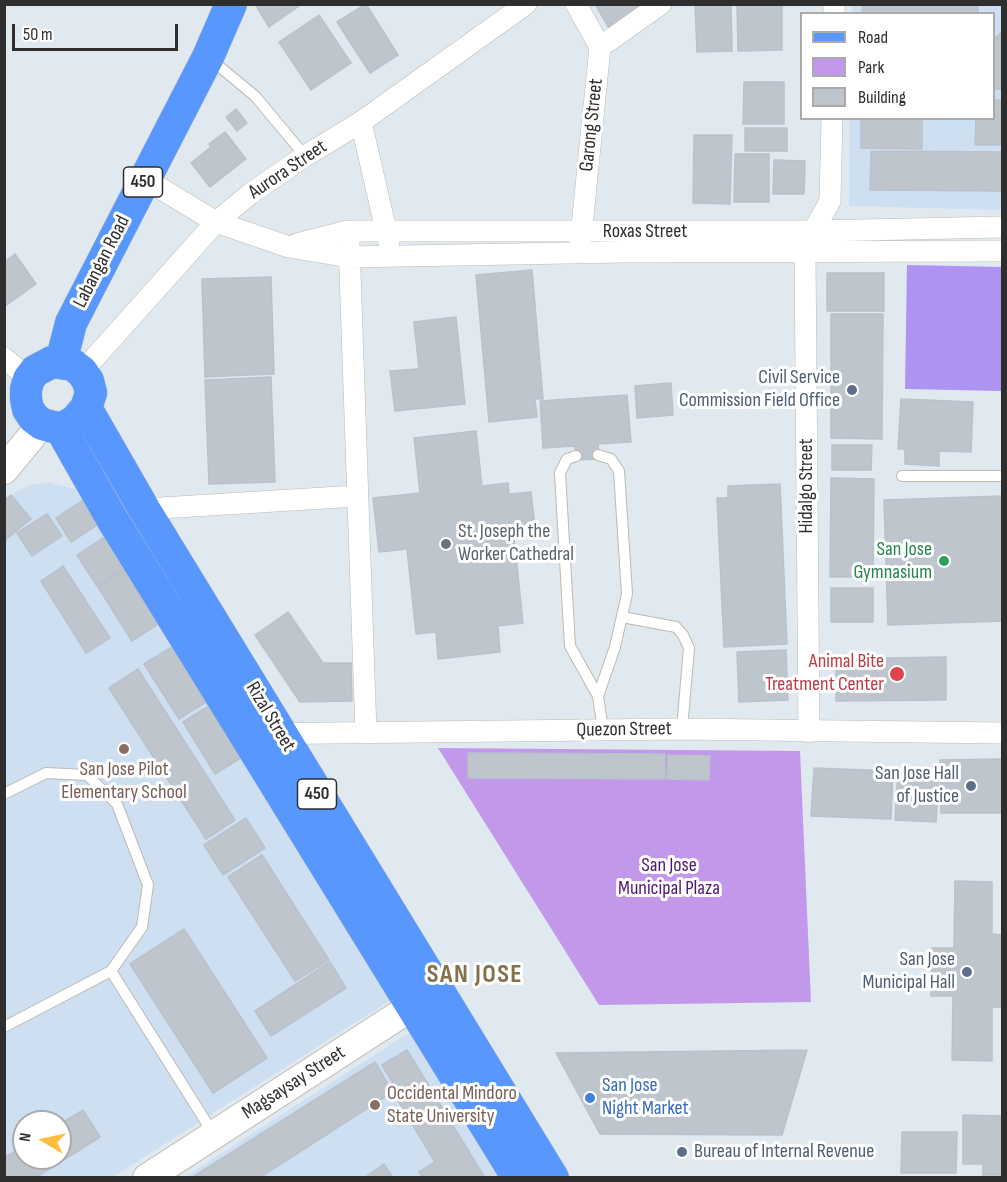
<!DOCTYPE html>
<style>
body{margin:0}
#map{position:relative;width:1007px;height:1182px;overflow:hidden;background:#e0e9f0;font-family:"Sofia Sans Condensed",sans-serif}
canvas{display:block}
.frame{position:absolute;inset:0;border:6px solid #2e2e2e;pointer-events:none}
.legend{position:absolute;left:800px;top:12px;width:195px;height:108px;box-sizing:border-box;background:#fff;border:2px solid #ababab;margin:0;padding:8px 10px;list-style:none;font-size:18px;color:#2e2e2e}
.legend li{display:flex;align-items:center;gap:12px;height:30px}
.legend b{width:30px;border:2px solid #ababab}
.north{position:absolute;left:12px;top:1110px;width:60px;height:60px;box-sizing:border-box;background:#fff;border:2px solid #ababab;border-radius:50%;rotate:279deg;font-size:16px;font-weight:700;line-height:24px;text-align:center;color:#2e2e2e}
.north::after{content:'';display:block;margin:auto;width:21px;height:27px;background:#ffbe3e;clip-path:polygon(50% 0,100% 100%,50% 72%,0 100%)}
.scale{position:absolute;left:12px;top:24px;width:166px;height:27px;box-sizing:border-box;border:3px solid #2e2e2e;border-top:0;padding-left:8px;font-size:18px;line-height:21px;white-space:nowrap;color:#2e2e2e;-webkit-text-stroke:4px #fff;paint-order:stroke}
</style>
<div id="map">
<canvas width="1007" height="1182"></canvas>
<div class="frame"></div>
<ul class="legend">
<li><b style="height:8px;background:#5897fd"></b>Road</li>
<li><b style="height:16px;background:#c298ea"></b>Park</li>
<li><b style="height:16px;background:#bfc5cc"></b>Building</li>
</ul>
<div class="north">N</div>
<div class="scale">50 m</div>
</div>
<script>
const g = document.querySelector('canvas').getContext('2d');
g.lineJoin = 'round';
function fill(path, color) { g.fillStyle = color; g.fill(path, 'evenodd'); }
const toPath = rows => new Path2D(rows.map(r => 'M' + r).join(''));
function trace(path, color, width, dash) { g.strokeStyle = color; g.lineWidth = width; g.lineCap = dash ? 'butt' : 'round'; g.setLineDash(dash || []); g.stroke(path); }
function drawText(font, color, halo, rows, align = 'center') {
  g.font = font + ' "Sofia Sans Condensed",sans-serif'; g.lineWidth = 6; g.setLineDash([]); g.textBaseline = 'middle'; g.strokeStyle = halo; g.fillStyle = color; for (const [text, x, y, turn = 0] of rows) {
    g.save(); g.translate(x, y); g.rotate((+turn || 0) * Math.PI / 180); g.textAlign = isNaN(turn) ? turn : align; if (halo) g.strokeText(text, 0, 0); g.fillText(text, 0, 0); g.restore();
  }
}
const education = toPath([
 [852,5,1002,5,1002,210,849,206,850,119,994,118,994,14,852,13],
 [47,482,84,491,397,996,113,1177,5,1177,4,502,17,491,30,485],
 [24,1122,60,1122,60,1158,24,1158],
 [410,1032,499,1177,183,1178]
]);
const green = toPath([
 [438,748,800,751,811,1002,599,1005]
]);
const pitch = toPath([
 [907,265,1002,267,1002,391,905,389]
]);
const building = toPath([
 [255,4,302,4,269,27,255,4],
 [366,4,398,55,370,73,337,22,366,4],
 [595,4,646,4,609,28,595,4],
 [695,4,731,4,732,51,697,52,695,4],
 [737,4,782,4,782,50,738,51,737,4],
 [863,4,978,4,978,14,862,14,863,4],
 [319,15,351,63,311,90,279,42,319,15],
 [1002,32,1002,89,994,89,994,39,1002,32],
 [744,82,784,82,784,124,743,124,744,82],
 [994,100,1002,100,1002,145,975,145,976,118,994,118,994,100],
 [236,109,247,123,237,131,226,117,236,109],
 [861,118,922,118,922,149,861,148,861,118],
 [745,128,787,128,787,151,745,151,745,128],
 [225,132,246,159,210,187,191,163,211,147,209,144,225,132],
 [694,135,732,135,730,204,693,203,694,135],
 [871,151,1002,152,1002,191,870,190,871,151],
 [735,154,769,154,769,202,734,202,735,154],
 [774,160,805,161,804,194,773,194,774,160],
 [15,254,36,284,4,307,4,262,15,254],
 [532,270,543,399,535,399,537,417,489,422,476,275,532,270],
 [827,273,884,273,884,311,827,311,827,273],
 [271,277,274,374,205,377,202,279,271,277],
 [831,314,883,314,882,439,831,438,831,314],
 [456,317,465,404,395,411,390,371,419,369,414,322,456,317],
 [271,377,275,482,209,484,205,380,271,377],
 [671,383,673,415,637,418,635,386,671,383],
 [627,395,631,442,598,444,599,459,576,460,575,446,543,448,540,401,627,395],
 [901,399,973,402,971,452,939,451,939,466,905,464,905,449,898,449,901,399],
 [476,431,482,486,508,483,509,494,531,492,536,536,514,538,523,623,498,626,500,652,438,659,436,632,416,634,407,549,379,552,373,498,420,493,414,438,476,431],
 [832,445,872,445,871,470,832,470,832,445],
 [831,478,874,479,873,577,830,577,831,478],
 [780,484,787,644,724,647,717,498,728,498,728,486,780,484],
 [11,495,31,519,4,541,4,500,11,495],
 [1002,496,1002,621,888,625,884,500,1002,496],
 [85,499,100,523,71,542,56,518,85,499],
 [47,514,62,536,32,556,17,533,47,514],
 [105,537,125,568,97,586,77,555,105,537],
 [63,566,110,638,86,653,41,581,63,566],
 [127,569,161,622,132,641,98,587,127,569],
 [831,588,873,588,873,622,831,622,831,588],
 [288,612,323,663,351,663,352,701,300,702,255,635,288,612],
 [175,645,209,700,179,719,144,664,175,645],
 [786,650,788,700,739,702,737,652,786,650],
 [946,657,946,700,836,701,836,659,946,657],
 [138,669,235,820,206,839,109,688,138,669],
 [212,704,244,756,215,774,183,722,212,704],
 [468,753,665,754,665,779,468,778,468,753],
 [668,755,710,756,709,780,667,779,668,755],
 [1002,759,1002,813,941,813,940,760,1002,759],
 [814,768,893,771,891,819,811,816,814,768],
 [898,770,939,772,936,822,895,820,898,770],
 [246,818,265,848,223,875,204,845,246,818],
 [262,855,329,960,295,981,228,877,262,855],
 [955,881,992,882,992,934,1002,935,1002,1007,992,1007,992,1061,952,1060,953,996,931,996,932,948,954,948,955,881],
 [184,929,267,1058,213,1093,130,964,184,929],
 [330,962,346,988,271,1036,255,1011,330,962],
 [407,1050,485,1178,422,1178,419,1172,435,1162,392,1091,395,1087,382,1065,407,1050],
 [807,1050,782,1135,600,1134,556,1053,807,1050],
 [375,1062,388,1084,384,1087,388,1095,259,1178,191,1178,375,1062],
 [83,1110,100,1137,35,1178,4,1178,4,1158,24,1146,24,1158,60,1158,60,1124,83,1110],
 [963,1115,1002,1116,1002,1175,983,1175,983,1164,963,1164,963,1115],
 [902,1132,957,1132,956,1173,901,1173,902,1132],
 [384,1164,393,1178,364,1178,384,1164]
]);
const lane = toPath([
 [209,58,255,96,305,156],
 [576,456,567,459,560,473,570,646,598,696,603,730],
 [902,476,1002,476],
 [622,617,676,627,683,635,689,648,682,729],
 [598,696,615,647,627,594,619,471,611,459,598,455],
 [4,794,46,773,87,775,117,804,148,885,142,927,111,971,4,1027],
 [111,971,213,1133]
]);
const street = toPath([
 [576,4,600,47,580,246],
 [834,14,834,4],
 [600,47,661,4],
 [361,122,389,243],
 [145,179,216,222,289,247,349,257,623,252,1002,251],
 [349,243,366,732],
 [297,244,348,231,815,231,1002,227],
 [4,358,29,379],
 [82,372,216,222,250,194,305,156,361,122,526,4],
 [144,509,357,496],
 [809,732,805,252,808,241,830,201,832,118],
 [245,734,682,729,1002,733]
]);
const secondary = toPath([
 [4,470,42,424],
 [147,1178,413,1006,433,1004]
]);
const primary = toPath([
 [52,362,73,365,82,372,88,381,91,393,86,408,75,421,61,429,42,424,34,418,28,409,26,399,26,389,29,379,35,371,52,362],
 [61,362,71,323,208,57,231,4],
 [86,408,144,509,553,1178],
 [61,429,112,519,518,1178]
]);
const markers = [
 [852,390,6,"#5c6f8a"],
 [446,544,6,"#6b7280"],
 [944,561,6,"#2e9e5b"],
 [897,674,8,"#e0444e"],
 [124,749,6,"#8d6e63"],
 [971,786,6,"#5c6f8a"],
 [967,972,6,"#5c6f8a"],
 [590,1098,6,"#3f7fe0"],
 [375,1105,6,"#8d6e63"],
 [682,1152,6,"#5c6f8a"]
];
const shields = [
 [143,182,39],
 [317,794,39]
];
const shieldNames = [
 ["450",143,182],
 ["450",317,794]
];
const streetNames = [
 ["Garong Street",592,125,-84],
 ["Aurora Street",288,170,-34],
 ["Roxas Street",645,232],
 ["Labangan Road",102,262,-63],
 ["Hidalgo Street",807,486,-90],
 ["Rizal Street",270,717,59],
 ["Quezon Street",624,730,-1],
 ["Magsaysay Street",294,1083,-33]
];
const serviceNames = [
 ["Civil Service",840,378],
 ["Commission Field Office",840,401],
 ["San Jose Hall",959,774],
 ["of Justice",959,797],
 ["San Jose",955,960],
 ["Municipal Hall",955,983],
 ["Bureau of Internal Revenue",694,1152,"left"]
];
const worshipNames = [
 ["St. Joseph the",458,532],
 ["Worker Cathedral",458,555]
];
const leisureNames = [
 ["San Jose",932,550],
 ["Gymnasium",932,573]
];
const healthNames = [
 ["Animal Bite",884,662],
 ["Treatment Center",884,685]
];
const educationNames = [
 ["San Jose Pilot",124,770],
 ["Elementary School",124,793],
 ["Occidental Mindoro",387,1094,"left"],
 ["State University",387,1117,"left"]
];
const parkNames = [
 ["San Jose",669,866],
 ["Municipal Plaza",669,889]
];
const shopNames = [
 ["San Jose",602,1086],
 ["Night Market",602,1109]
];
const districtNames = [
 ["SAN JOSE",475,975]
];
fill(education, '#cedff2');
fill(green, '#c298ea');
fill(pitch, '#ae93f2');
fill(building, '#bfc5cc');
trace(building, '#b9c2cc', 1.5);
trace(lane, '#bebab0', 12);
trace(street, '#bebab0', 22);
trace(secondary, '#bebab0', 30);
trace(primary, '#c4c4c4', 33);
trace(lane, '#fff', 10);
trace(street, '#fff', 21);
trace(secondary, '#fff', 28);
trace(primary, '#5897fd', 32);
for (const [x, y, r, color] of markers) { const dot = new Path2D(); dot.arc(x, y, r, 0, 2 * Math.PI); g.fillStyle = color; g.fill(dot); trace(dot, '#fff', 2); }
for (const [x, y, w] of shields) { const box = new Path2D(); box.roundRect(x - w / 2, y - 15, w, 30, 4.5); g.fillStyle = '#fff'; g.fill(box); trace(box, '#2e2e2e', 1.5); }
drawText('bold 18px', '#2e2e2e', null, shieldNames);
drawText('20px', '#2e2e2e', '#fff', streetNames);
drawText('20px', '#4e5e75', '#fff', serviceNames, 'right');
drawText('20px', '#5b616d', '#fff', worshipNames, 'left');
drawText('20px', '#27864d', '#fff', leisureNames, 'right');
drawText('20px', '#be3a42', '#fff', healthNames, 'right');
drawText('20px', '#785e54', '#fff', educationNames);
drawText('20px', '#521574', '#fff', parkNames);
drawText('20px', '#366cbe', '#fff', shopNames, 'left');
g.letterSpacing = '1.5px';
drawText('bold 26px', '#847149', '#fff', districtNames);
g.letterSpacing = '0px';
</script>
